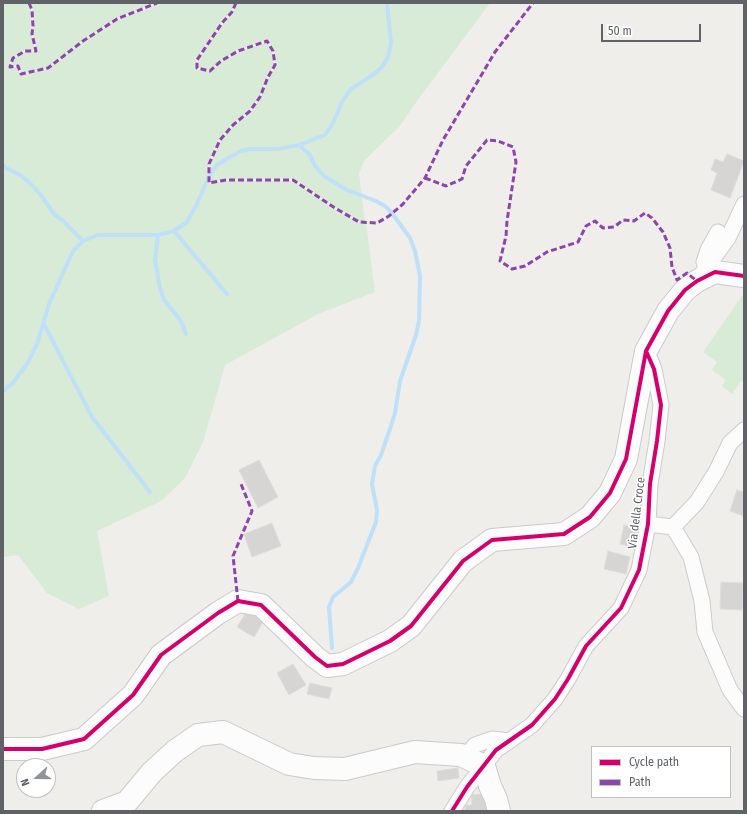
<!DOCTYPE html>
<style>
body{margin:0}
#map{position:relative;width:747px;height:814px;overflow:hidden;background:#efeeea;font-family:"Fira Sans Condensed",sans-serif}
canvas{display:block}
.frame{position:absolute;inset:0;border:4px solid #5f6368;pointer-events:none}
.legend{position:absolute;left:591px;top:746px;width:140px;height:52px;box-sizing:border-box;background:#fff;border:1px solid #bfc1c3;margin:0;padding:5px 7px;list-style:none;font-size:12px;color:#5f6368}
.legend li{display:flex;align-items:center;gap:8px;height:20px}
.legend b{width:20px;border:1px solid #bfc1c3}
.north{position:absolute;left:16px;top:758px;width:40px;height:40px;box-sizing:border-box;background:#fff;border:1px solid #bfc1c3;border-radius:50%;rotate:249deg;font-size:11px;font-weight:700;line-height:16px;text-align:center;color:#5f6368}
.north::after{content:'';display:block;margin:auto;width:14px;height:18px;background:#919496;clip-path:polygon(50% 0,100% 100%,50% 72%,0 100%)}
.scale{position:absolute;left:601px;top:24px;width:100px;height:18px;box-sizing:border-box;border:2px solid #5f6368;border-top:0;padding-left:5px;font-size:12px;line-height:14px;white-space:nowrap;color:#5f6368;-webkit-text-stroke:3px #fff;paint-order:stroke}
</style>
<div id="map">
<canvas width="747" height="814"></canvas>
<div class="frame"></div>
<ul class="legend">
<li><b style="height:5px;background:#d6006c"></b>Cycle path</li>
<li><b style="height:5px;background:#8e44ad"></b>Path</li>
</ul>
<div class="north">N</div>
<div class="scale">50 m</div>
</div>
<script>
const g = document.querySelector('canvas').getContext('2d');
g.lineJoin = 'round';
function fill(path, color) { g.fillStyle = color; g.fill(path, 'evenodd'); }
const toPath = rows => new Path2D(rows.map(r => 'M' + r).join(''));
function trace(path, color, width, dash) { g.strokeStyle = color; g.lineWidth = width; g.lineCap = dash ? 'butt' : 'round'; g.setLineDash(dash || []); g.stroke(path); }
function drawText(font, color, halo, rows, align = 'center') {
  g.font = font + ' "Fira Sans Condensed",sans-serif'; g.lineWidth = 3; g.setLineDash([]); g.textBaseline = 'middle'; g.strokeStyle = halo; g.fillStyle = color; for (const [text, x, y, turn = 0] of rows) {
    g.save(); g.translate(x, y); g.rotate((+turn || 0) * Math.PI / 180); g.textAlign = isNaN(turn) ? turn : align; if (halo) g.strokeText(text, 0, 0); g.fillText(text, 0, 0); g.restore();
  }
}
const green = toPath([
 [3,3,28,3,31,10,32,25,31,34,35,50,24,50,12,58,8,68,17,67,21,75,48,69,84,41,118,20,150,8,159,3,235,3,231,12,221,23,196,60,196,69,211,72,222,62,239,52,267,42,272,51,274,65,267,77,259,97,249,111,232,124,219,139,208,163,209,184,226,181,293,181,335,209,359,223,366,223,375,292,318,314,225,365,203,442,185,478,161,501,97,531,109,596,79,609,47,593,18,555,3,557],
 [30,3,155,3,117,18,83,40,48,68,22,73,19,65,11,66,14,59,25,52,38,52,33,34,34,26,33,10],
 [237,3,490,3,417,101,399,127,365,160,359,173,365,222,359,221,336,207,293,178,226,179,210,182,210,164,221,140,234,125,251,112,261,98,269,77,276,66,274,51,267,39,238,50,221,61,210,70,198,67,198,61,209,43,223,24,233,13],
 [744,293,744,382,741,381,732,394,722,386,726,380,712,370,717,362,703,352]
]);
const stream = toPath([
 [299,145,310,155,315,166,324,176,347,190,376,201,385,206,392,213,410,238,415,251,420,276,419,321,416,335,400,381,395,413,391,426,381,455,375,466,372,484,377,510,376,522,358,568,351,582,333,597,329,607,332,648],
 [3,165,6,168,20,175,29,182,40,194,54,214,63,221,83,241],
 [174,231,227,294],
 [158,235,155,260,160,288,164,300,181,321,186,334],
 [44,324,92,417,150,492],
 [3,391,12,384,27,364,37,344,49,304,73,251,83,241,98,235,158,235,174,231,187,222,197,204,209,176,217,165,230,157,241,151,250,149,278,149,299,145,325,135,333,123,342,102,350,90,374,74,382,67,388,57,391,43,387,3]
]);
const building = toPath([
 [727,154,744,161,730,198,711,190,717,173,711,170,715,159,723,162,727,154],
 [259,460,278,497,258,508,239,470,259,460],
 [737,490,744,492,744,516,730,511,737,490],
 [272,523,281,546,252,557,244,534,272,523],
 [624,525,643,529,638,548,620,544,624,525],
 [608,551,630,557,626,574,604,569,608,551],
 [721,582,743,583,742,610,720,609,721,582],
 [248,609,265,619,254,637,237,627,248,609],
 [293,664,306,685,289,695,277,673,293,664],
 [310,683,332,688,329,699,307,694,310,683],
 [458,768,459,778,438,781,437,771,458,768],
 [488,793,496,811,465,811,465,805,472,805,471,795,488,793]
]);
const street = toPath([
 [704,262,708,250,718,232],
 [698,279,728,238,744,204],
 [648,524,673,527,697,502,716,472,730,443,744,430],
 [673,527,691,557,702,601,705,632,730,690,744,709],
 [465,757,475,745,492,739,509,741],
 [452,811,467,787,496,750,532,725,555,699,568,679,586,646,621,608,639,570,648,524,650,484,657,441,661,405,654,369,647,352]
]);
const secondary = toPath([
 [3,749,42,749,84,739,133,695,161,655,218,613,238,601,261,605,315,657,327,666,343,664,390,641,411,626,463,561,492,540,564,534,590,517,610,493,626,459,646,351,668,311,685,290,697,281,715,272,744,276],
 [103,811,127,802,152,772,175,751,198,735,223,732,289,764,314,768,345,769,415,752,461,755,484,766,490,786,496,799,499,811]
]);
const quiet = toPath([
 [29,3,32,10,33,26,32,34,36,51,25,51,13,58,10,67,18,66,21,74,48,68,83,41,117,19,157,3],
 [236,3,232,12,222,23,197,60,197,68,210,71,221,61,238,51,267,41,273,51,275,65,268,77,260,97,250,111,233,125,220,140,209,164,209,183,226,180,293,180,335,208,359,222,377,223,389,216,403,204,425,178,443,140,495,52,533,3],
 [425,178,446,186,462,179,466,166,487,140,498,141,513,147,516,162,507,221,506,236,500,261,512,269,525,266,547,252,578,242,586,226,595,221,603,228,614,227,623,220,634,221,645,213,652,218,663,232,670,248,672,267,677,280,687,273,697,281],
 [238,601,233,556,252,511,241,484]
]);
const cycleway = toPath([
 [3,749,42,749,84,739,133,695,161,655,218,613,238,601,261,605,315,657,327,666,343,664,390,641,411,626,463,561,492,540,564,534,590,517,610,493,626,459,646,351,668,311,685,290,697,281,715,272,744,276],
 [452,811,467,787,496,750,532,725,555,699,568,679,586,646,621,608,639,570,648,524,650,484,657,441,661,405,654,369,646,351]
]);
const streetNames = [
 ["Via della Croce",637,513,-83]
];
fill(green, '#d8ebd6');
trace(stream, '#bfe0f9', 4);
fill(building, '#d6d5d3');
trace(building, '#deddd9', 1);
trace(street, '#cbcccc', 17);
trace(secondary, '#cacacb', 24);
trace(street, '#fdfcfc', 15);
trace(secondary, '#fdfcfc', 22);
trace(quiet, '#8e44ad', 3, [6, 3]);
trace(cycleway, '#d6006c', 4);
drawText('12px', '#5f6368', '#fff', streetNames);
</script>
